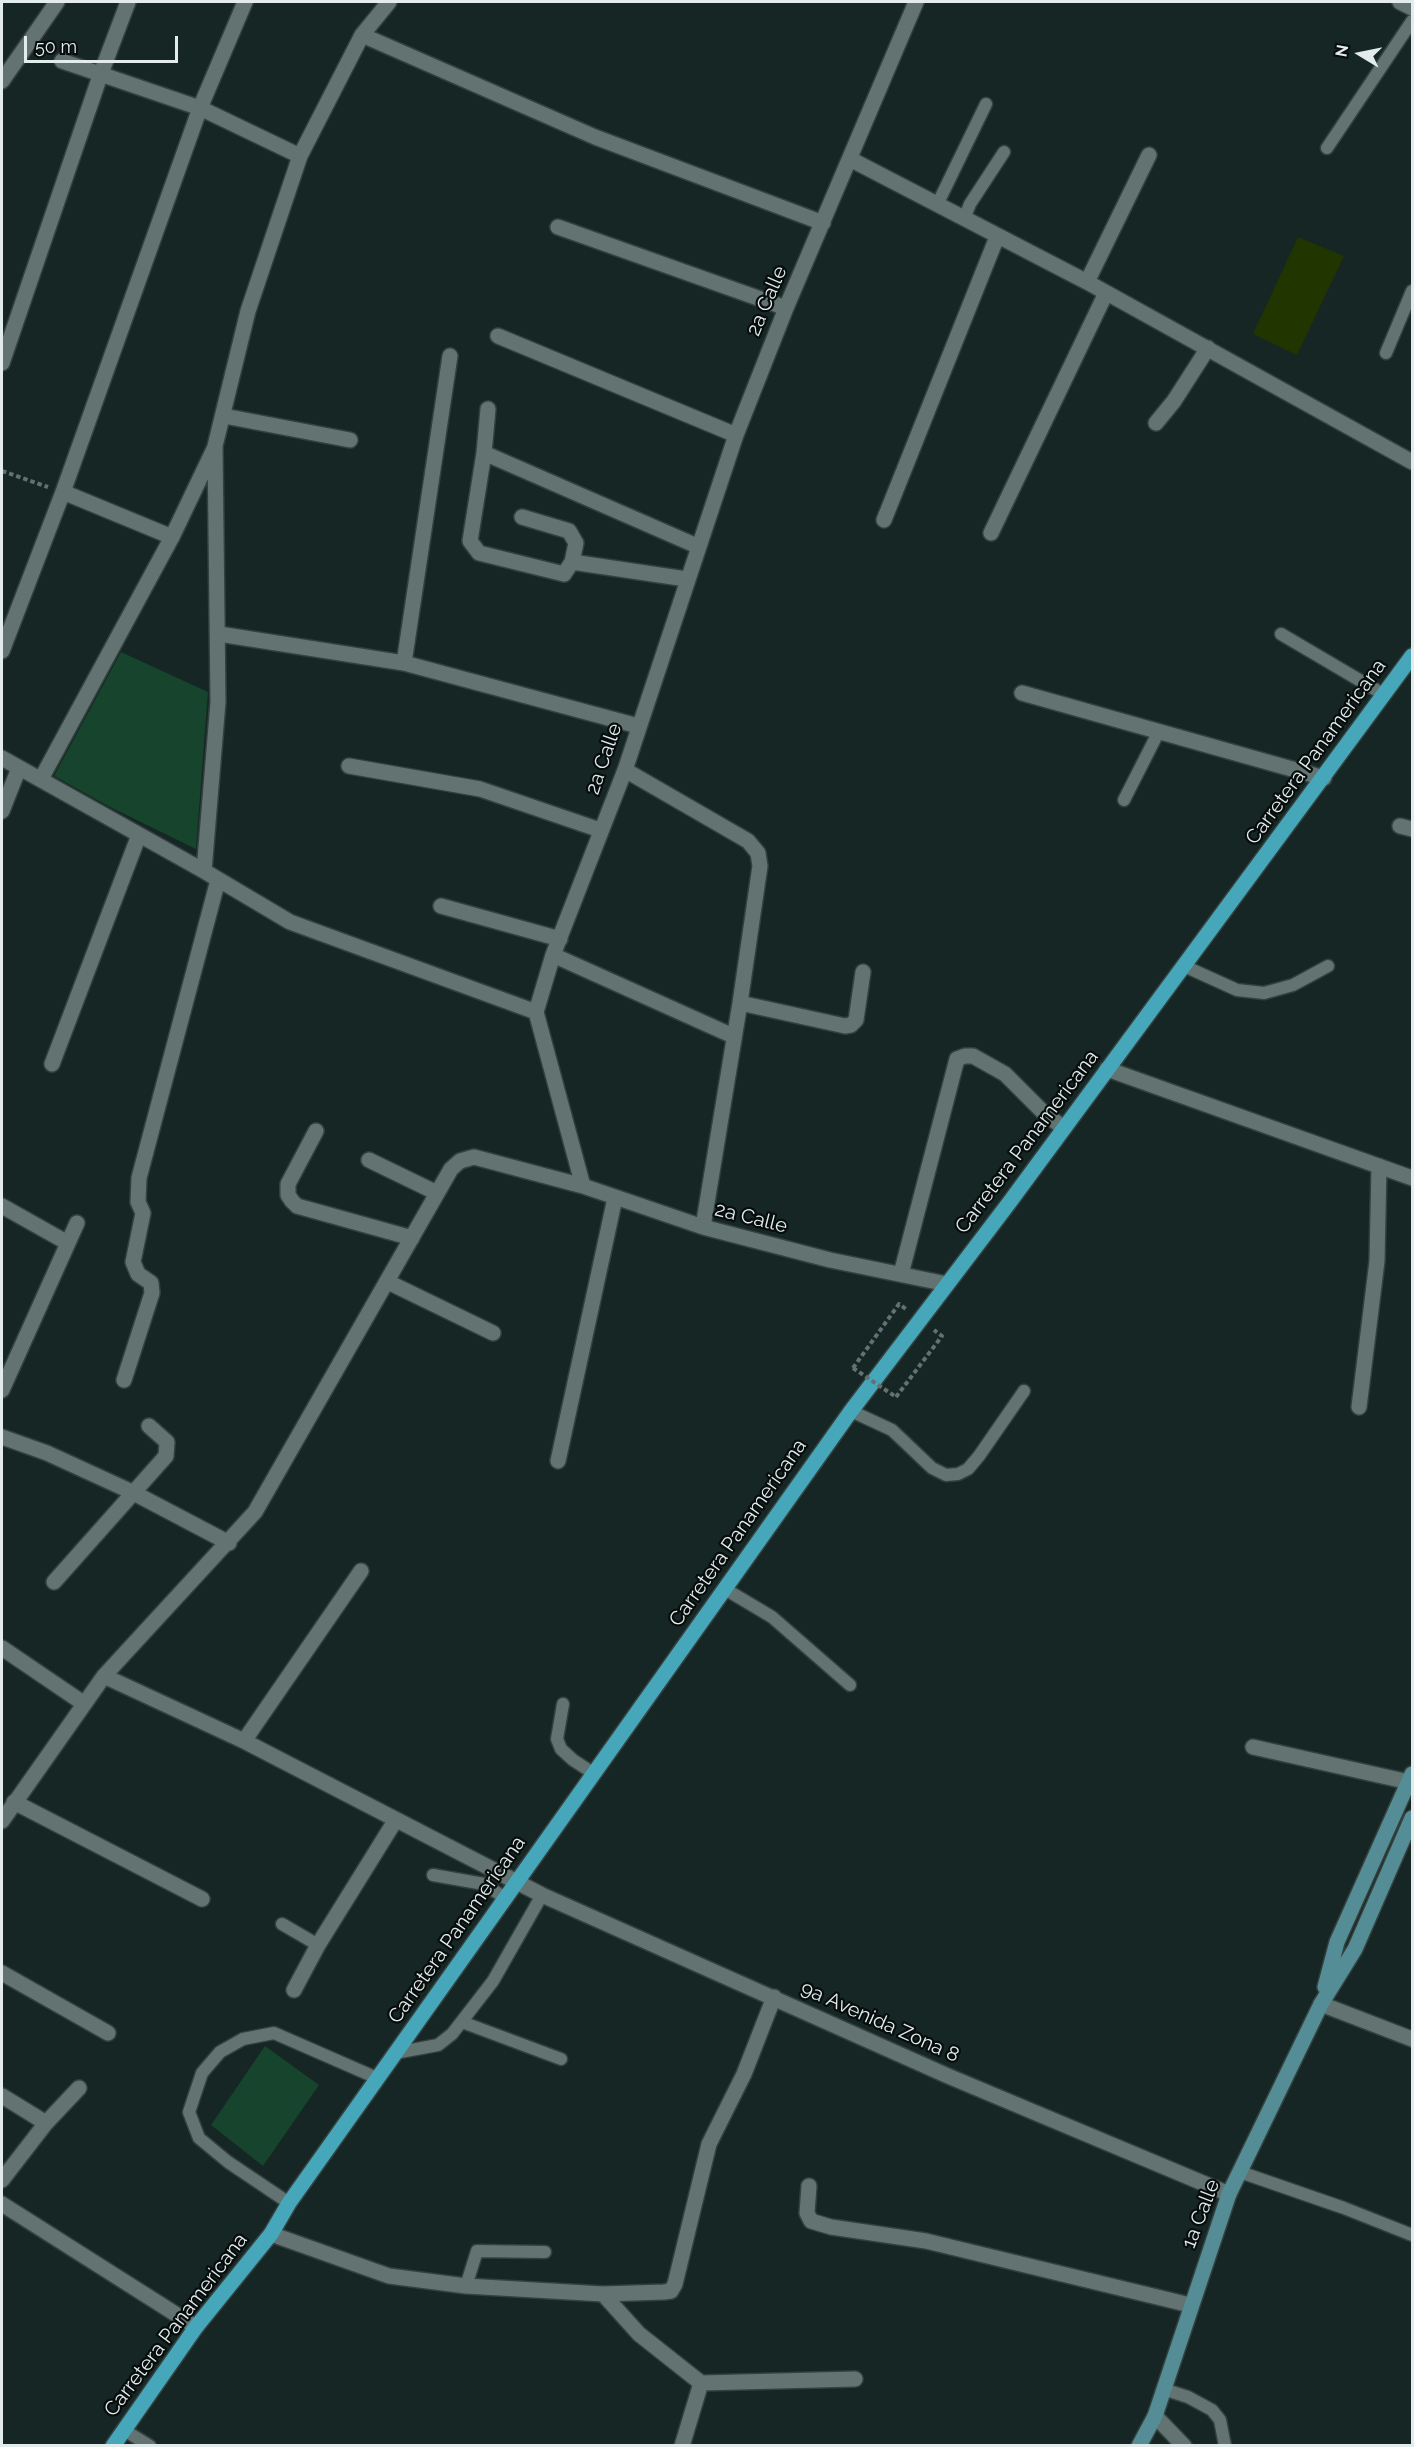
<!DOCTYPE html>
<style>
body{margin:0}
#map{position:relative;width:1414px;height:2447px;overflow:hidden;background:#162624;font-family:Raleway,sans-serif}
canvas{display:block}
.frame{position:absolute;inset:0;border:3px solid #e2eceb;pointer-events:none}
.north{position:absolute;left:1330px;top:24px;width:60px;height:60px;-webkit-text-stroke:4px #070d0c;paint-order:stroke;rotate:280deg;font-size:16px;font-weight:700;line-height:24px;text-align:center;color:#e2eceb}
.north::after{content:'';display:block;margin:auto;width:21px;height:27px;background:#e2eceb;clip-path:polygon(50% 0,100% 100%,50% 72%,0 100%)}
.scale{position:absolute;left:24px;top:36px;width:154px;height:27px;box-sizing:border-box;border:3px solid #e2eceb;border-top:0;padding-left:8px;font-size:18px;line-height:21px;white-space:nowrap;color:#e2eceb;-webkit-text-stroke:4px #070d0c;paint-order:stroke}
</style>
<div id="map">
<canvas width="1414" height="2447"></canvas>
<div class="frame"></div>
<div class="north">N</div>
<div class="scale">50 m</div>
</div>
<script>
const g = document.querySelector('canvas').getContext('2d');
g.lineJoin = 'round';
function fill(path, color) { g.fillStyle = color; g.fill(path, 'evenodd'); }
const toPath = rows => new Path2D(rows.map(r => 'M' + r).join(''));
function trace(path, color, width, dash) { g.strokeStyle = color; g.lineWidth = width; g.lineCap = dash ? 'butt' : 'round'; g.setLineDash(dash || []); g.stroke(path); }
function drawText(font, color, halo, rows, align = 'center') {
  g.font = font + ' Raleway,sans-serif'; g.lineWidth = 4.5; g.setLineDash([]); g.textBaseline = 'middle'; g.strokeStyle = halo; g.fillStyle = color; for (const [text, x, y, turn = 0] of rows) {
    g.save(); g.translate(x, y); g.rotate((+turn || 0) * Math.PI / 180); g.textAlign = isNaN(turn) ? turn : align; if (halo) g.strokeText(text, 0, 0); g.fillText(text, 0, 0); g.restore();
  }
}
const green = toPath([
 [1298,237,1344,256,1297,355,1253,334]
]);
const building = toPath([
 [121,652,208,692,196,849,110,807,54,776],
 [265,2046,319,2085,263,2166,211,2125]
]);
const path = toPath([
 [2,471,48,487],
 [853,1368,899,1304,906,1309],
 [896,1397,942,1336,934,1330]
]);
const lane = toPath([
 [1327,148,1412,21],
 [937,205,986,104],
 [964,219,970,204,1004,152],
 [1386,353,1412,291],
 [1281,634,1383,694],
 [1124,800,1158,733],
 [1184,966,1237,990,1264,993,1293,985,1328,966],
 [851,1411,892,1430,932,1468,946,1475,958,1474,968,1469,979,1456,1024,1391],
 [725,1589,772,1617,850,1685],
 [563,1704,557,1739,561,1749,573,1760,593,1773],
 [433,1875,484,1884,505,1898],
 [282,1924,318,1945],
 [462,2022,561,2059],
 [395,2053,438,2045,452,2034,493,1981,542,1895],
 [1240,2172,1344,2208,1412,2235],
 [289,2203,228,2162,199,2138,189,2112,202,2073,220,2052,243,2039,274,2033,377,2078],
 [466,2286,477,2251,545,2252],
 [1163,2389,1188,2397,1212,2410,1220,2420,1225,2446],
 [124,2430,150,2446]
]);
const street = toPath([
 [916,2,786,308,736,435,625,770,553,955,536,1012,583,1186,703,1227,830,1260,947,1284],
 [1400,2,1412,8],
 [362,35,595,137,823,223],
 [62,61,200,108,300,156],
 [2,81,57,2],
 [850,159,1087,282,1412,462],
 [558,227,786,308],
 [1087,282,1149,155],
 [498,336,736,435],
 [2,363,100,76,128,2],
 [488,409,484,453,697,546],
 [224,416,350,440],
 [1156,423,1174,401,1208,348],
 [484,453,470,541,479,553,564,574,572,562,686,579],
 [63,492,172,537],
 [522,517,569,531,576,543,572,562],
 [884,520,997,237],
 [991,533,1106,293],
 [219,634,404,663,638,726],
 [2,651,63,492,200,108,245,2],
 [404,663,450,356],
 [1022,693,1324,778],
 [2,758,204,871,290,922,536,1012],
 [349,766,480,789,600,830],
 [625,770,748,841,758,853,760,866,740,1003,703,1227],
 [41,779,172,537,214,449],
 [2,811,19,768],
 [1400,826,1412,829],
 [204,871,218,702,215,446,248,311,300,156,362,35,389,2],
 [441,906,560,939],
 [553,955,733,1036],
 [740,1003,845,1026,851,1025,856,1020,863,972],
 [52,1064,139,835],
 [1107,1069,1412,1178],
 [316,1131,288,1184,288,1195,292,1201,297,1206,412,1238],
 [369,1160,437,1193],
 [2,1206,66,1242],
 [901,1274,957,1059,965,1056,973,1056,1005,1074,1045,1114,1064,1128],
 [388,1282,493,1333],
 [124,1380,152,1293,151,1283,138,1274,133,1262,143,1213,138,1202,139,1178,218,880],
 [2,1390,77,1223],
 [1359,1407,1377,1261,1379,1166],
 [2,1437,47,1453,132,1492,229,1543],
 [558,1461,615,1198],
 [54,1582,166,1456,167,1442,149,1426],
 [2,1648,83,1703],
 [104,1676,244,1741,542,1895,948,2076,1229,2194],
 [244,1741,361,1571],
 [1253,1747,1409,1782],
 [14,1802,202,1899],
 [2,1821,104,1676,255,1512,451,1169,460,1161,474,1157,583,1186],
 [2,1973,108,2033],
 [294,1990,318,1945,395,1821],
 [1321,2004,1412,2039],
 [2,2096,46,2123],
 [2,2180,46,2123,79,2088],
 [809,2186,807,2213,811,2221,831,2227,926,2241,1190,2305],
 [2,2204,196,2327],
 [271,2234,389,2276,466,2286,603,2294,639,2334,701,2383,855,2379],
 [603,2294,664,2292,671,2291,675,2284,709,2144,744,2074,774,1997],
 [1155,2416,1184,2446],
 [682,2446,701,2383]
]);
const secondary = toPath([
 [1325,1987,1337,1942,1412,1774],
 [1139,2446,1155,2416,1229,2194,1321,2004,1355,1949,1412,1818]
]);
const primary = toPath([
 [113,2446,196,2327,271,2234,289,2203,851,1411,1009,1203,1412,656]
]);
const pathBridge = toPath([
 [853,1368,896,1397]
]);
const streetNames = [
 ["2a Calle",767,301,-67],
 ["Carretera Panamericana",1316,752,-54],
 ["2a Calle",604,759,-71],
 ["Carretera Panamericana",1027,1142,-53],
 ["2a Calle",751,1218,14],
 ["Carretera Panamericana",738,1533,-55],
 ["Carretera Panamericana",457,1930,-55],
 ["9a Avenida Zona 8",880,2022,24],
 ["1a Calle",1201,2214,-69],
 ["Carretera Panamericana",176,2325,-53]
];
fill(green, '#213500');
fill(building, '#16442c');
trace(lane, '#33403e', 15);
trace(street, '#33403e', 18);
trace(secondary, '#33403e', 18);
trace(primary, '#33403e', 18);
trace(path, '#637170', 4, [4.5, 3]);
trace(lane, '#627371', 12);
trace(street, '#627371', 15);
trace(secondary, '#548d95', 15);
trace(primary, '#45a7b9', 15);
trace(pathBridge, '#637170', 4, [4.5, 3]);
drawText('20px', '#e2eceb', '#070d0c', streetNames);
</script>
